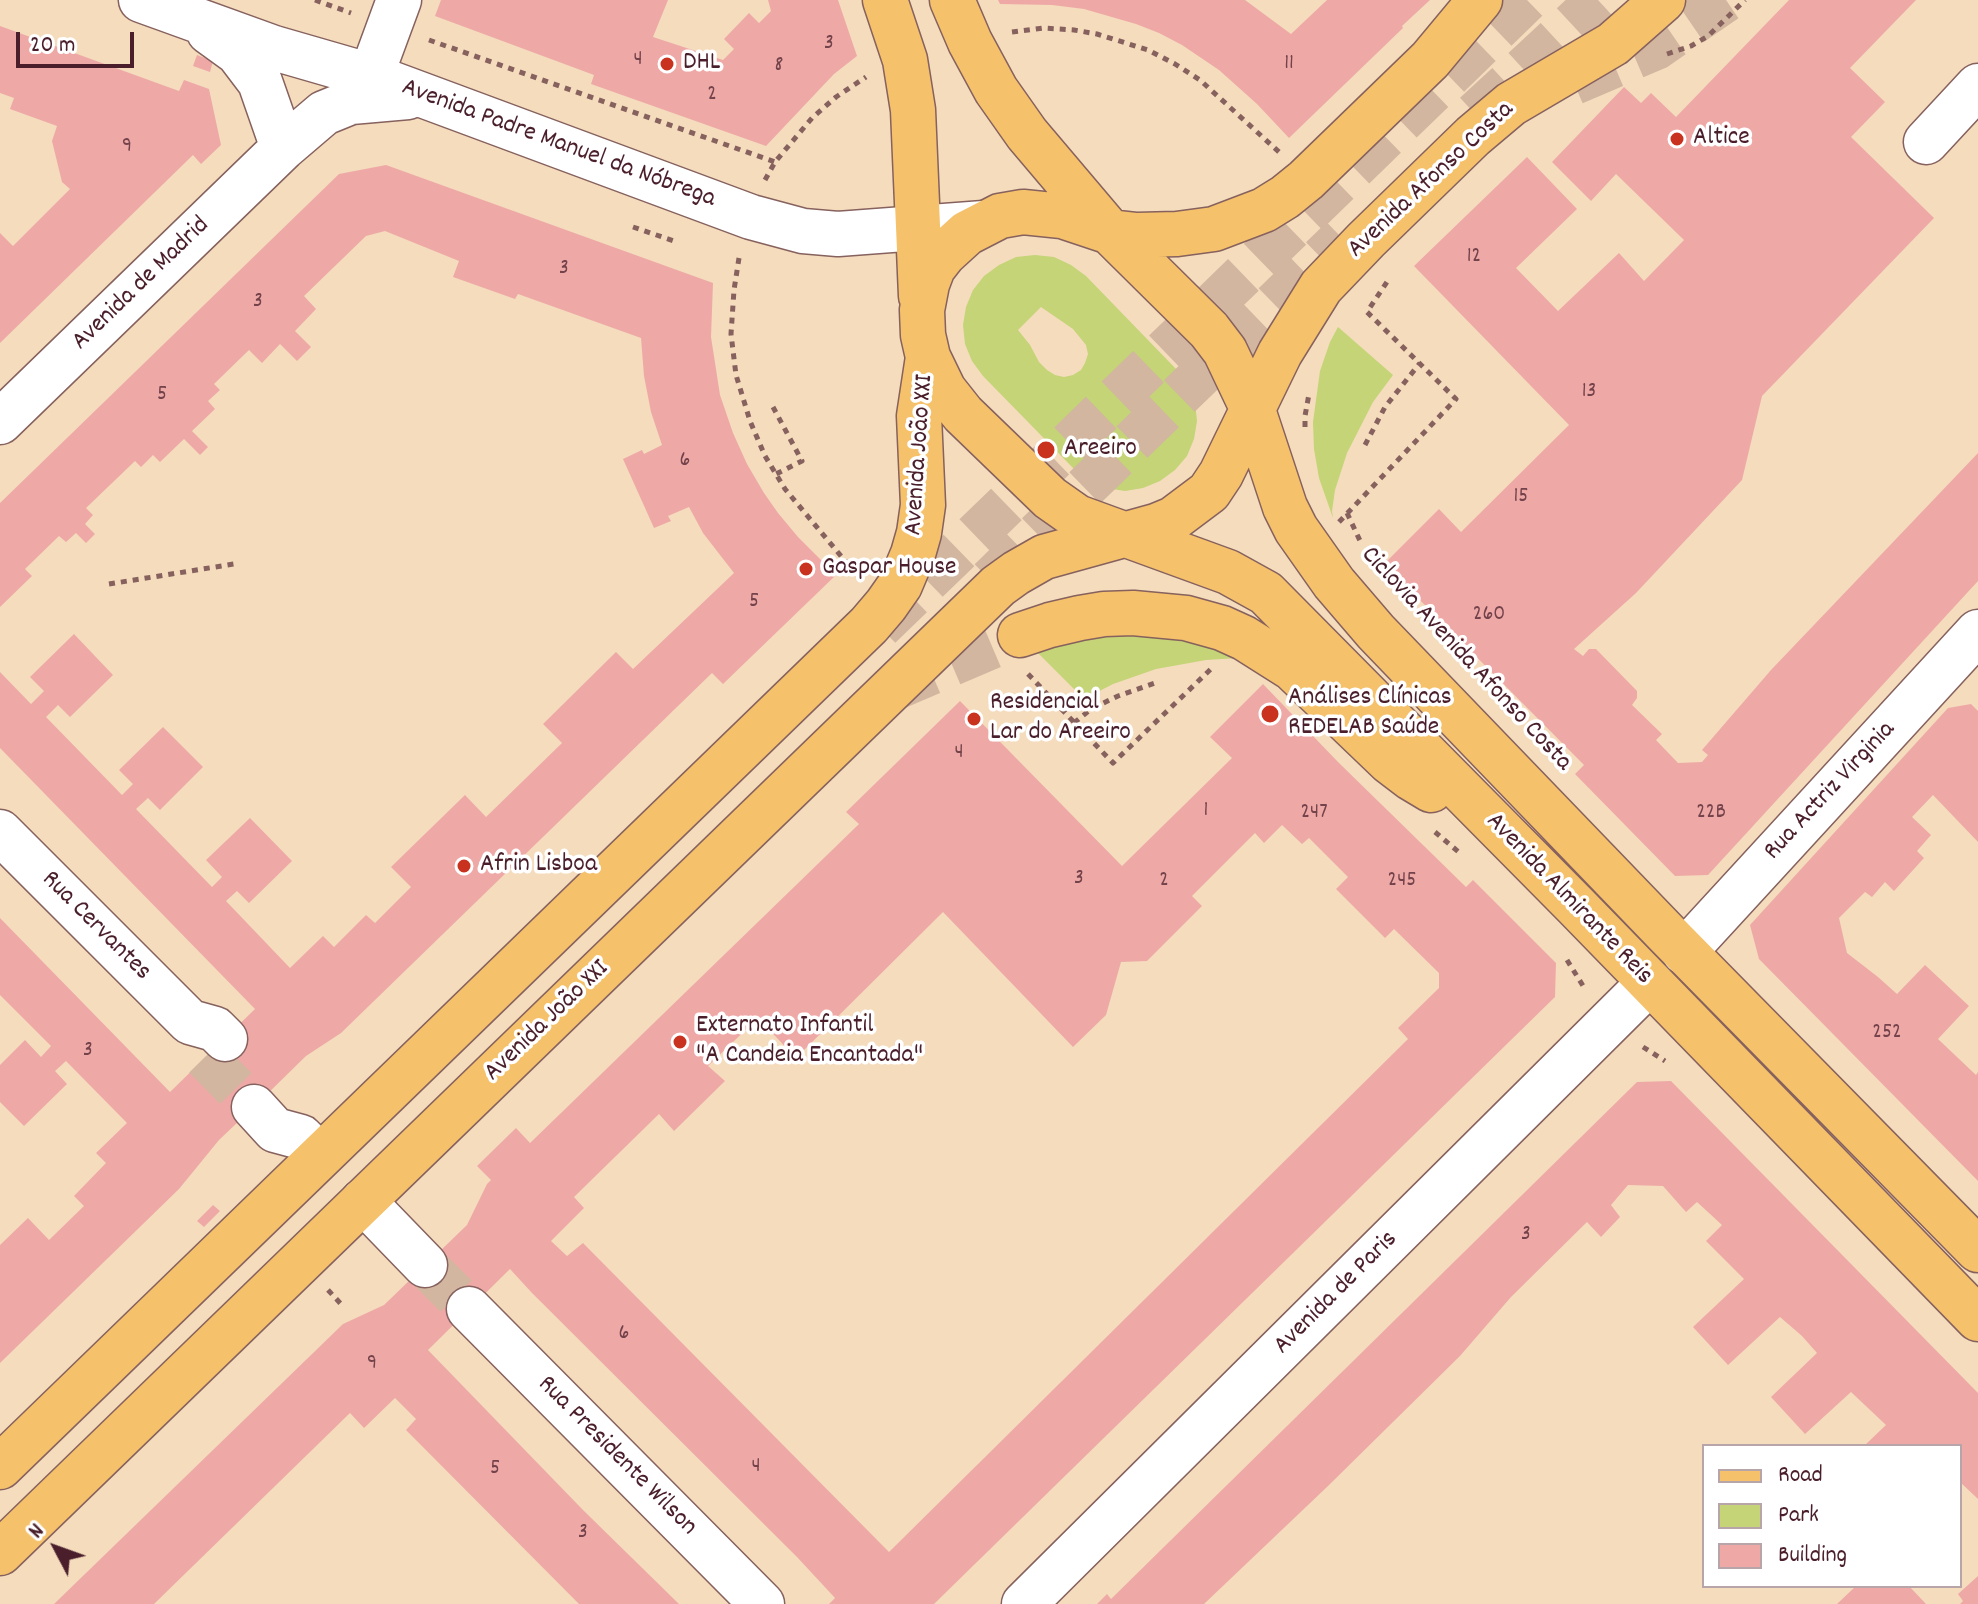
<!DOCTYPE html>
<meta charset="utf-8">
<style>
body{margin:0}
#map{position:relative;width:1978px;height:1604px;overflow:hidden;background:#f4dcbd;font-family:Dekko,sans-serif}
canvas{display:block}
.legend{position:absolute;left:1702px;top:1444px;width:260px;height:144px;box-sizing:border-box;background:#fff;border:2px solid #b7a5aa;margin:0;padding:10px 14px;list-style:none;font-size:24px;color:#4a1f2b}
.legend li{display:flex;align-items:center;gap:16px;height:40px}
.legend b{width:40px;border:2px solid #b7a5aa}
.north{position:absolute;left:16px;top:1508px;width:80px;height:80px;-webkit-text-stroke:6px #fff;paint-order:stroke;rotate:311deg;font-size:22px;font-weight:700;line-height:32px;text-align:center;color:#4a1f2b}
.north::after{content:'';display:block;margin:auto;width:28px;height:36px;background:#4a1f2b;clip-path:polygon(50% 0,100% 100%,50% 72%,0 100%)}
.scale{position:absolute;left:16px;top:32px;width:118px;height:36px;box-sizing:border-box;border:4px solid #4a1f2b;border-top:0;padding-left:10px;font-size:24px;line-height:28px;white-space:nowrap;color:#4a1f2b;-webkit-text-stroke:6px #fff;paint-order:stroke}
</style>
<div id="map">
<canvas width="1978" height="1604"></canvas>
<ul class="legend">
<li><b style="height:10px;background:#f5c16b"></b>Road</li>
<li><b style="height:22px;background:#c4d476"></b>Park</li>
<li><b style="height:22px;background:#eea9a7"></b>Building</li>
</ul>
<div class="north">N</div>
<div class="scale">20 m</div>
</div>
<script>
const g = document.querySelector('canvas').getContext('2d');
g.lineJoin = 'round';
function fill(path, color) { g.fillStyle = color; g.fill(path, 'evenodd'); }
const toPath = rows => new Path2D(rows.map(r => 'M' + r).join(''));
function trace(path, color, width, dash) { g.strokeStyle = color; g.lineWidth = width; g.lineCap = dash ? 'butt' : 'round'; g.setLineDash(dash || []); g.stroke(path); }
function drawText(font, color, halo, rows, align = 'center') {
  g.font = font + ' Dekko,sans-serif'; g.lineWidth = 7; g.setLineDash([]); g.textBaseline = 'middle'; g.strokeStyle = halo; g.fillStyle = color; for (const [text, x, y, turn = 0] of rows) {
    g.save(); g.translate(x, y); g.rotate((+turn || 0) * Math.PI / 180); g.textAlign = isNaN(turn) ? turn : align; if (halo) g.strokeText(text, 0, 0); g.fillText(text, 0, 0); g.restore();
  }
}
const green = toPath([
 [1035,255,1054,257,1071,265,1086,276,1177,370,1188,384,1195,402,1197,421,1194,439,1187,456,1175,470,1160,481,1143,488,1125,491,1106,488,1089,481,1074,469,983,376,972,361,965,344,963,325,966,307,973,290,984,276,999,265,1016,257],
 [1041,307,1073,329,1086,345,1088,354,1085,363,1081,370,1073,375,1064,377,1055,375,1047,370,1039,362,1030,345,1018,330],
 [1338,327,1393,375,1373,402,1347,453,1335,490,1332,511,1333,518,1319,478,1314,449,1313,422,1320,371,1330,342],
 [1102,631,1195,639,1238,658,1206,660,1156,669,1113,684,1084,699,1033,648]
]);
const building = toPath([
 [441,0,668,0,653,37,723,60,734,49,724,39,749,13,759,23,771,11,768,0,838,0,857,56,834,74,766,146,591,84,594,75,435,16],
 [998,0,1245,0,1291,34,1327,0,1430,0,1402,26,1403,28,1289,138,1257,104,1219,70,1182,45,1159,33,1136,24,1084,9,1052,5,1000,4],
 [1789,0,1916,0,1850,68,1885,102,1851,137,1934,218,1762,396,1742,480,1636,593,1574,649,1583,656,1589,649,1596,649,1637,691,1637,698,1632,705,1662,734,1656,740,1678,763,1702,762,1708,755,1702,750,1771,670,1978,453,1978,581,1708,875,1675,876,1575,774,1584,765,1384,564,1439,509,1461,532,1569,425,1414,266,1527,157,1577,209,1516,268,1558,311,1619,253,1644,281,1684,240,1616,174,1591,201,1552,162,1624,87,1641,103,1651,93,1676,117],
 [0,26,179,91,184,80,209,89,221,145,201,164,193,155,0,343,0,233,13,246,70,189,62,182,52,141,57,126,10,109,14,98,0,93],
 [197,55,213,61,210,72,193,66],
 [386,165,713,283,711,337,720,395,733,433,747,464,764,493,778,513,798,537,836,575,723,684,712,673,341,1033,306,1056,259,1102,219,1140,179,1189,0,1363,0,1245,28,1218,49,1240,84,1206,74,1196,106,1163,96,1153,127,1123,66,1061,55,1071,67,1084,24,1126,0,1102,0,1065,25,1040,41,1057,51,1046,0,995,0,918,170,1092,255,1009,0,748,0,672,31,704,44,691,30,677,74,634,113,675,70,717,58,705,46,717,122,795,133,784,119,770,163,727,203,767,160,810,148,798,136,809,212,887,222,877,206,860,250,818,292,861,249,903,237,891,226,901,290,968,323,936,334,947,366,915,375,923,411,887,391,867,465,795,486,817,562,743,543,724,616,652,633,669,734,573,703,533,689,507,668,516,671,521,654,528,623,459,642,450,644,454,662,445,651,412,644,376,641,338,518,294,515,299,453,277,459,261,385,231,366,236,304,296,316,309,295,331,311,347,297,361,280,344,262,363,249,350,214,384,220,390,208,401,215,409,192,431,208,447,200,455,184,439,160,462,153,455,141,467,135,461,86,508,93,515,85,524,95,534,86,543,76,533,66,542,59,536,25,569,32,576,0,607,0,503,339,174],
 [1263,684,1338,762,1466,887,1473,880,1556,963,1555,997,934,1604,829,1604,835,1598,797,1557,532,1293,510,1269,428,1350,583,1510,679,1604,579,1604,406,1430,416,1419,395,1398,364,1428,350,1413,154,1604,54,1604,343,1324,384,1305,467,1225,487,1184,491,1180,477,1166,516,1128,530,1143,561,1113,859,824,846,812,960,701,1122,866,1232,758,1210,737],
 [1282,825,1302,844,1309,838,1348,877,1336,889,1385,938,1394,929,1439,973,1439,988,1398,1028,1408,1039,889,1552,583,1243,567,1256,551,1241,584,1208,574,1197,659,1114,674,1131,725,1081,708,1066,758,1018,796,1058,943,912,1073,1047,1106,1015,1121,962,1147,961,1202,906,1192,896,1255,833,1264,843],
 [1971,704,1978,711,1978,842,1933,795,1912,817,1931,835,1917,851,1924,858,1894,891,1885,882,1872,897,1865,892,1839,918,1847,953,1878,977,1897,994,1925,965,1969,1006,1938,1039,1976,1075,1978,1072,1978,1181,1759,959,1750,925,1948,708],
 [1671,1081,1978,1393,1978,1499,1960,1482,1960,1446,1864,1446,1886,1425,1851,1392,1805,1434,1771,1397,1817,1353,1802,1336,1780,1317,1728,1365,1693,1327,1744,1279,1706,1241,1722,1225,1697,1202,1686,1212,1663,1186,1628,1185,1611,1205,1620,1217,1601,1237,1587,1222,1511,1297,1460,1356,1328,1486,1204,1604,1097,1604,1107,1594,1111,1599,1637,1082],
 [213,1205,220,1211,204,1227,197,1221],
 [1978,1576,1978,1604,1960,1604,1963,1601,1958,1594],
 [1856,1586,1909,1586,1926,1604,1837,1604]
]);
const minorTunnel = toPath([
 [205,1057,254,1107],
 [425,1265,469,1309]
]);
const majorTunnel = toPath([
 [1574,83,1656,48,1726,0],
 [1475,114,1598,0],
 [990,580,1342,238],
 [880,627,1527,0],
 [891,690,1020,635]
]);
const path = toPath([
 [315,0,351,13],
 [1012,32,1043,28,1074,30,1097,34,1148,50,1175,64,1200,80,1279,152],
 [429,40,775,162],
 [1667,54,1691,46,1708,36,1745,0],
 [765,180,775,162,812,118,836,97,866,77],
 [633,227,674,241],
 [739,258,734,290,731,334,736,375,750,421,765,456,785,489,856,574],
 [773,407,802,461,776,474],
 [1305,427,1305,416,1309,394],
 [1365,445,1385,407,1420,363],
 [1347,513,1362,545],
 [1339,522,1456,399,1367,312,1387,282],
 [109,584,234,564],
 [1028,674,1113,763,1213,667],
 [1074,723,1091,709,1118,696,1158,682],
 [1435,832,1461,854],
 [1567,960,1585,989],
 [1643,1047,1665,1061],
 [328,1290,341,1304]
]);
const minor = toPath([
 [141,0,274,48,371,76,751,217,803,231,838,234,984,223],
 [209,32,238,53,260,82,283,148],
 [371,76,399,0],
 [1926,142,1978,86],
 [0,422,283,148,324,113,351,102,408,97],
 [0,832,190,1022,215,1029,225,1039],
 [1684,952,1978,632],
 [254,1107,275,1130,301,1137,320,1156],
 [363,1201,425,1265],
 [469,1309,762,1604],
 [1024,1604,1649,983]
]);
const major = toPath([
 [885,0,905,60,913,110,921,296],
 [952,0,970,42,996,90,1027,134,1110,232,1209,330,1225,351,1253,410,1285,507,1296,529,1334,583,1376,632,1667,934,1978,1250],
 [1480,0,1430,60,1306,180,1285,197,1264,210,1214,229,1177,234,1137,235,1110,232,1062,216,1023,212,1000,216,967,233,944,254,933,268,927,284,922,310,923,335,928,357,944,390,963,414,1050,498,1077,517,1228,572,1266,593,1576,906,1978,1319],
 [1020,635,1050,625,1080,618,1104,614,1133,613,1186,618,1222,628,1244,638,1293,669,1390,762,1411,778,1431,790],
 [0,1467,869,625,886,605,900,585,913,554,919,533,923,505,919,416,928,357],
 [0,1553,998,586,1016,573,1044,557,1156,526,1173,519,1209,492,1221,474,1280,353,1321,287,1366,240,1473,136,1511,104,1613,44,1663,0]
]);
const markers = [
 [667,64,8,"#c8321e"],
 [1677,139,8,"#c8321e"],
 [1046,450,10,"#c8321e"],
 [806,569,8,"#c8321e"],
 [1270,714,10,"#c8321e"],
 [974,719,8,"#c8321e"],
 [464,866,8,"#c8321e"],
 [680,1042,8,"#c8321e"]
];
const numberNames = [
 ["3",829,45],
 ["4",638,61],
 ["11",1289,65],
 ["8",779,67],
 ["2",712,96],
 ["9",127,148],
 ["12",1474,258],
 ["3",564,270],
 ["3",258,303],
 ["13",1589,393],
 ["5",162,396],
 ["6",685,462],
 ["15",1521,498],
 ["5",754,603],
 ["260",1489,616],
 ["4",959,754],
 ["1",1206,812],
 ["247",1314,814],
 ["22B",1711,814],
 ["3",1079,880],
 ["2",1164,882],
 ["245",1402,882],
 ["252",1887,1034],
 ["3",88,1052],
 ["3",1526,1236],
 ["6",624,1335],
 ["9",372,1365],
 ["4",756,1468],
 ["5",495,1470],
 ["3",583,1534]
];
const poiNames = [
 ["DHL",683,64],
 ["Altice",1693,139],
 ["Areeiro",1064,450],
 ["Gaspar House",822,569],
 ["Análises Clínicas",1288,699],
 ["REDELAB Saúde",1288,729],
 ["Residencial",990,704],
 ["Lar do Areeiro",990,734],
 ["Afrin Lisboa",480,866],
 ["Externato Infantil",696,1027],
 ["\"A Candeia Encantada\"",696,1057]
];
const streetNames = [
 ["Avenida Padre Manuel da Nóbrega",558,145,20],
 ["Avenida Afonso Costa",1432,181,-43],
 ["Avenida de Madrid",142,285,-44],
 ["Avenida João XXI",921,455,-86],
 ["Ciclovia Avenida Afonso Costa",1465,660,47],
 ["Rua Actriz Virginia",1831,792,-47],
 ["Avenida Almirante Reis",1568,900,46],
 ["Rua Cervantes",95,927,45],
 ["Avenida João XXI",548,1022,-44],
 ["Avenida de Paris",1337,1294,-45],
 ["Rua Presidente Wilson",616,1457,45]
];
fill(green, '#c4d476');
fill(building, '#eea9a7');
trace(minorTunnel, '#d2b6a0', 44, [44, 22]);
trace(majorTunnel, '#d2b6a0', 44, [44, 22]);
trace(minor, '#86615e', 47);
trace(major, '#86615e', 47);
trace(path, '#86615e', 5, [6, 6]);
trace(minor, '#fff', 44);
trace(major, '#f5c16b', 44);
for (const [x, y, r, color] of markers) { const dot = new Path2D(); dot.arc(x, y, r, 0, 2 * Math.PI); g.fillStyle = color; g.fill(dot); trace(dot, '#fff', 3); }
drawText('22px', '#73424a', null, numberNames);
drawText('26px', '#4a1f2b', '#fff', poiNames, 'left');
drawText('26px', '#4a1f2b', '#fff', streetNames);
</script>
